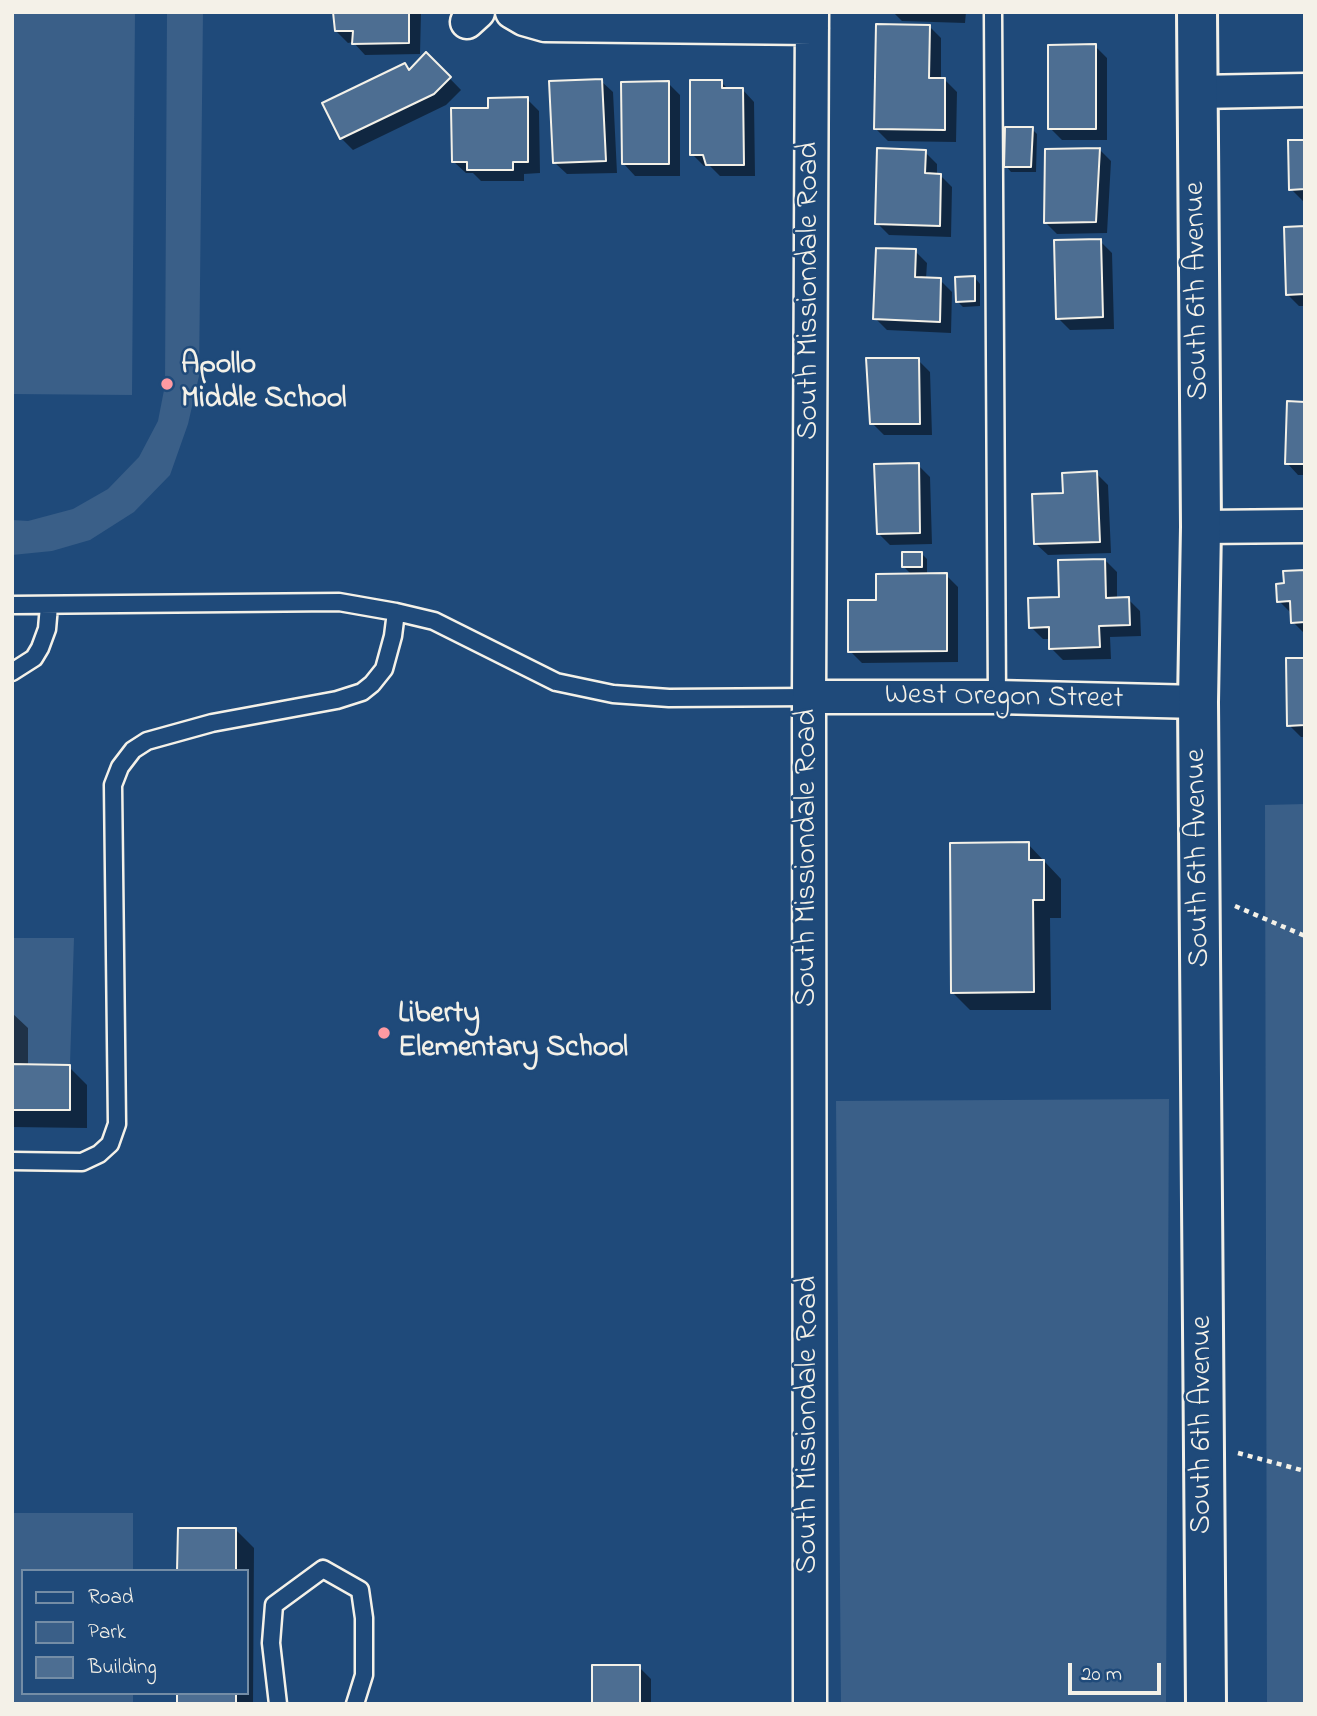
<!DOCTYPE html>
<style>
body{margin:0}
#map{position:relative;width:1317px;height:1716px;overflow:hidden;background:#1f4a7a;font-family:"Indie Flower",sans-serif}
canvas{display:block}
.frame{position:absolute;inset:0;border:14px solid #f4f1e8;pointer-events:none}
.legend{position:absolute;left:21px;top:1569px;width:228px;height:126px;box-sizing:border-box;background:#1f4a7a;border:2px solid #748da6;margin:0;padding:9px 12px;list-style:none;font-size:21px;color:#f4f1e8}
.legend li{display:flex;align-items:center;gap:14px;height:35px}
.legend b{width:35px;border:2px solid #748da6}
.scale{position:absolute;left:1068px;top:1663px;width:93px;height:32px;box-sizing:border-box;border:4px solid #f4f1e8;border-top:0;padding-left:9px;font-size:21px;line-height:24px;white-space:nowrap;color:#f4f1e8;-webkit-text-stroke:5px #1f4a7a;paint-order:stroke}
</style>
<div id="map">
<canvas width="1317" height="1716"></canvas>
<div class="frame"></div>
<ul class="legend">
<li><b style="height:9px;background:#1f4a7a"></b>Road</li>
<li><b style="height:19px;background:#3a5f88"></b>Park</li>
<li><b style="height:19px;background:#4d6e92"></b>Building</li>
</ul>
<div class="scale">20 m</div>
</div>
<script>
const g = document.querySelector('canvas').getContext('2d');
g.lineJoin = 'round';
function fill(path, color) { g.fillStyle = color; g.fill(path, 'evenodd'); }
const toPath = rows => new Path2D(rows.map(r => 'M' + r).join(''));
function trace(path, color, width, dash) { g.strokeStyle = color; g.lineWidth = width; g.lineCap = dash ? 'butt' : 'round'; g.setLineDash(dash || []); g.stroke(path); }
function drawText(font, color, halo, rows, align = 'center') {
  g.font = font + ' "Indie Flower",sans-serif'; g.lineWidth = 5; g.setLineDash([]); g.textBaseline = 'middle'; g.strokeStyle = halo; g.fillStyle = color; for (const [text, x, y, turn = 0] of rows) {
    g.save(); g.translate(x, y); g.rotate((+turn || 0) * Math.PI / 180); g.textAlign = isNaN(turn) ? turn : align; if (halo) g.strokeText(text, 0, 0); g.fillText(text, 0, 0); g.restore();
  }
}
const green = toPath([
 [12,12,135,12,132,395,12,394],
 [167,12,203,12,199,376,188,424,170,475,134,512,90,540,52,551,12,555,12,520,28,521,73,509,108,489,139,457,158,421,165,385],
 [1305,804,1305,1704,1267,1704,1265,805],
 [12,938,74,938,70,1065,12,1064],
 [1169,1099,1166,1704,841,1704,836,1101],
 [12,1513,133,1513,133,1571,23,1571,23,1693,133,1693,133,1704,12,1704]
]);
const shadow = toPath([
 [334,12,421,12,420,54,365,55,353,42,348,43,336,31],
 [893,12,966,12,965,23,902,21],
 [929,26,941,38,941,80,945,80,957,92,956,142,888,141,876,129],
 [1095,46,1107,58,1107,140,1062,140,1050,128],
 [426,54,461,90,446,105,353,150,341,138,405,65,410,70],
 [601,81,613,92,617,173,567,174,555,163],
 [721,82,729,90,743,90,754,102,755,176,720,176,710,166,704,166,692,154],
 [668,83,680,95,680,176,635,176,624,164],
 [527,99,539,111,540,173,524,174,524,181,481,181,473,173,466,173,454,162,490,109],
 [1032,129,1037,134,1036,172,1011,172,1006,166],
 [1305,142,1305,201,1303,201,1291,189],
 [1100,150,1111,161,1107,233,1057,234,1045,222],
 [925,152,937,164,937,175,940,175,952,187,951,237,889,235,877,223],
 [1305,228,1305,306,1299,306,1287,294],
 [1100,241,1112,253,1114,329,1070,330,1058,318],
 [915,251,927,263,926,279,940,280,952,292,951,333,887,330,875,318],
 [975,278,980,284,980,306,963,307,957,301],
 [918,360,930,372,932,435,884,435,872,423],
 [1305,404,1305,475,1298,475,1287,463],
 [918,465,930,477,932,544,890,545,878,533],
 [1096,473,1108,485,1111,553,1048,555,1036,544,1065,495],
 [921,553,927,559,927,575,946,575,958,587,958,662,862,663,850,651,878,602,912,575,903,566],
 [1105,560,1117,572,1117,600,1128,599,1140,611,1141,636,1110,637,1111,659,1063,660,1051,648,1051,639,1043,639,1031,627],
 [1305,572,1305,634,1293,622,1291,613,1279,601,1285,585],
 [1305,659,1305,737,1301,737,1289,725],
 [1028,844,1061,879,1061,918,1050,918,1051,1010,970,1010,952,992],
 [12,1013,28,1028,28,1066,69,1067,87,1085,87,1128,12,1127],
 [236,1530,254,1548,253,1704,179,1704,179,1693,247,1693,247,1571,179,1571],
 [639,1667,651,1679,651,1704,593,1704]
]);
const building = toPath([
 [333,12,409,12,409,43,352,44,353,31,335,31,333,12],
 [876,24,930,25,929,78,945,78,945,130,874,129,876,24],
 [1096,44,1096,129,1048,129,1048,45,1096,44],
 [426,52,451,77,434,94,340,139,322,103,405,63,409,70,426,52],
 [602,79,606,161,553,163,549,81,602,79],
 [690,80,722,80,722,88,743,88,744,165,706,165,703,155,690,155,690,80],
 [669,81,669,164,622,164,621,82,669,81],
 [528,97,528,162,513,162,513,170,467,170,467,162,452,162,451,108,488,108,488,98,528,97],
 [1005,127,1033,127,1031,167,1004,167,1005,127],
 [1288,140,1305,140,1305,189,1289,190,1288,140],
 [877,148,926,150,925,173,941,174,940,226,875,224,877,148],
 [1100,148,1096,222,1044,223,1045,149,1100,148],
 [1305,226,1305,294,1286,295,1284,227,1305,226],
 [1101,239,1103,317,1056,319,1054,240,1101,239],
 [876,248,916,249,915,277,941,278,940,322,873,319,876,248],
 [975,276,975,301,956,302,955,277,975,276],
 [866,358,919,358,920,424,870,424,866,358],
 [1287,401,1305,402,1305,464,1285,464,1287,401],
 [919,463,920,533,877,534,874,464,919,463],
 [1097,471,1100,542,1034,544,1032,494,1063,493,1062,473,1097,471],
 [902,552,922,552,922,567,902,567,902,552],
 [1105,559,1106,598,1129,597,1130,625,1099,626,1100,647,1049,649,1049,627,1029,628,1028,598,1059,597,1058,560,1105,559],
 [1305,570,1305,622,1291,623,1290,601,1277,602,1276,584,1284,583,1283,571,1305,570],
 [947,573,947,651,848,652,848,600,876,600,876,574,947,573],
 [1286,658,1305,658,1305,725,1287,726,1286,658],
 [1029,842,1029,860,1044,860,1044,900,1033,900,1034,992,951,993,950,843,1029,842],
 [12,1064,70,1065,70,1110,12,1110,12,1064],
 [178,1528,236,1528,236,1571,177,1571,178,1528],
 [592,1665,640,1665,640,1704,592,1704,592,1665],
 [177,1693,236,1693,236,1704,177,1704,177,1693]
]);
const path = toPath([
 [1235,906,1305,936],
 [1238,1453,1305,1471]
]);
const lane = toPath([
 [993,12,997,697],
 [12,605,339,602,396,612,434,621,556,682,613,694,669,698,809,697],
 [12,672,34,658,40,648,47,629,49,606],
 [12,1161,82,1162,99,1154,110,1144,117,1124,113,785,120,767,133,750,147,741,212,723,337,700,362,692,372,684,384,669,393,636,396,612],
 [278,1704,271,1643,274,1605,323,1569,360,1590,364,1618,364,1675,355,1704]
]);
const street = toPath([
 [512,12,524,19,545,25,812,28],
 [467,22,478,12],
 [1197,92,1305,90],
 [1201,527,1305,526],
 [809,697,997,697,1198,702],
 [810,1704,809,697,812,12]
]);
const secondary = toPath([
 [1197,12,1201,527,1198,702,1206,1704]
]);
const markers = [
 [167,384,7,"#ff9aa2"],
 [384,1033,7,"#ff9aa2"]
];
const streetNames = [
 ["South Missiondale Road",811,291,-90],
 ["South 6th Avenue",1199,291,-91],
 ["West Oregon Street",1004,699,1],
 ["South Missiondale Road",809,858,-90],
 ["South 6th Avenue",1200,858,-91],
 ["South Missiondale Road",810,1425,-90],
 ["South 6th Avenue",1204,1425,-90]
];
const poiNames = [
 ["Apollo",181,367],
 ["Middle School",181,401],
 ["Liberty",398,1016],
 ["Elementary School",398,1050]
];
fill(green, '#3a5f88');
fill(shadow, '#0007');
fill(building, '#4d6e92');
trace(building, '#f4f1e8', 2);
trace(lane, '#f4f1e8', 21);
trace(street, '#f4f1e8', 37);
trace(secondary, '#f4f1e8', 44);
trace(path, '#f4f1e8', 4.5, [5, 5]);
trace(lane, '#1f4a7a', 16);
trace(street, '#1f4a7a', 32);
trace(secondary, '#1f4a7a', 38);
for (const [x, y, r, color] of markers) { const dot = new Path2D(); dot.arc(x, y, r, 0, 2 * Math.PI); g.fillStyle = color; g.fill(dot); trace(dot, '#1f4a7a', 2.5); }
drawText('30px', '#f4f1e8', '#1f4a7a', streetNames);
drawText('bold 30px', '#f4f1e8', '#1f4a7a', poiNames, 'left');
</script>
